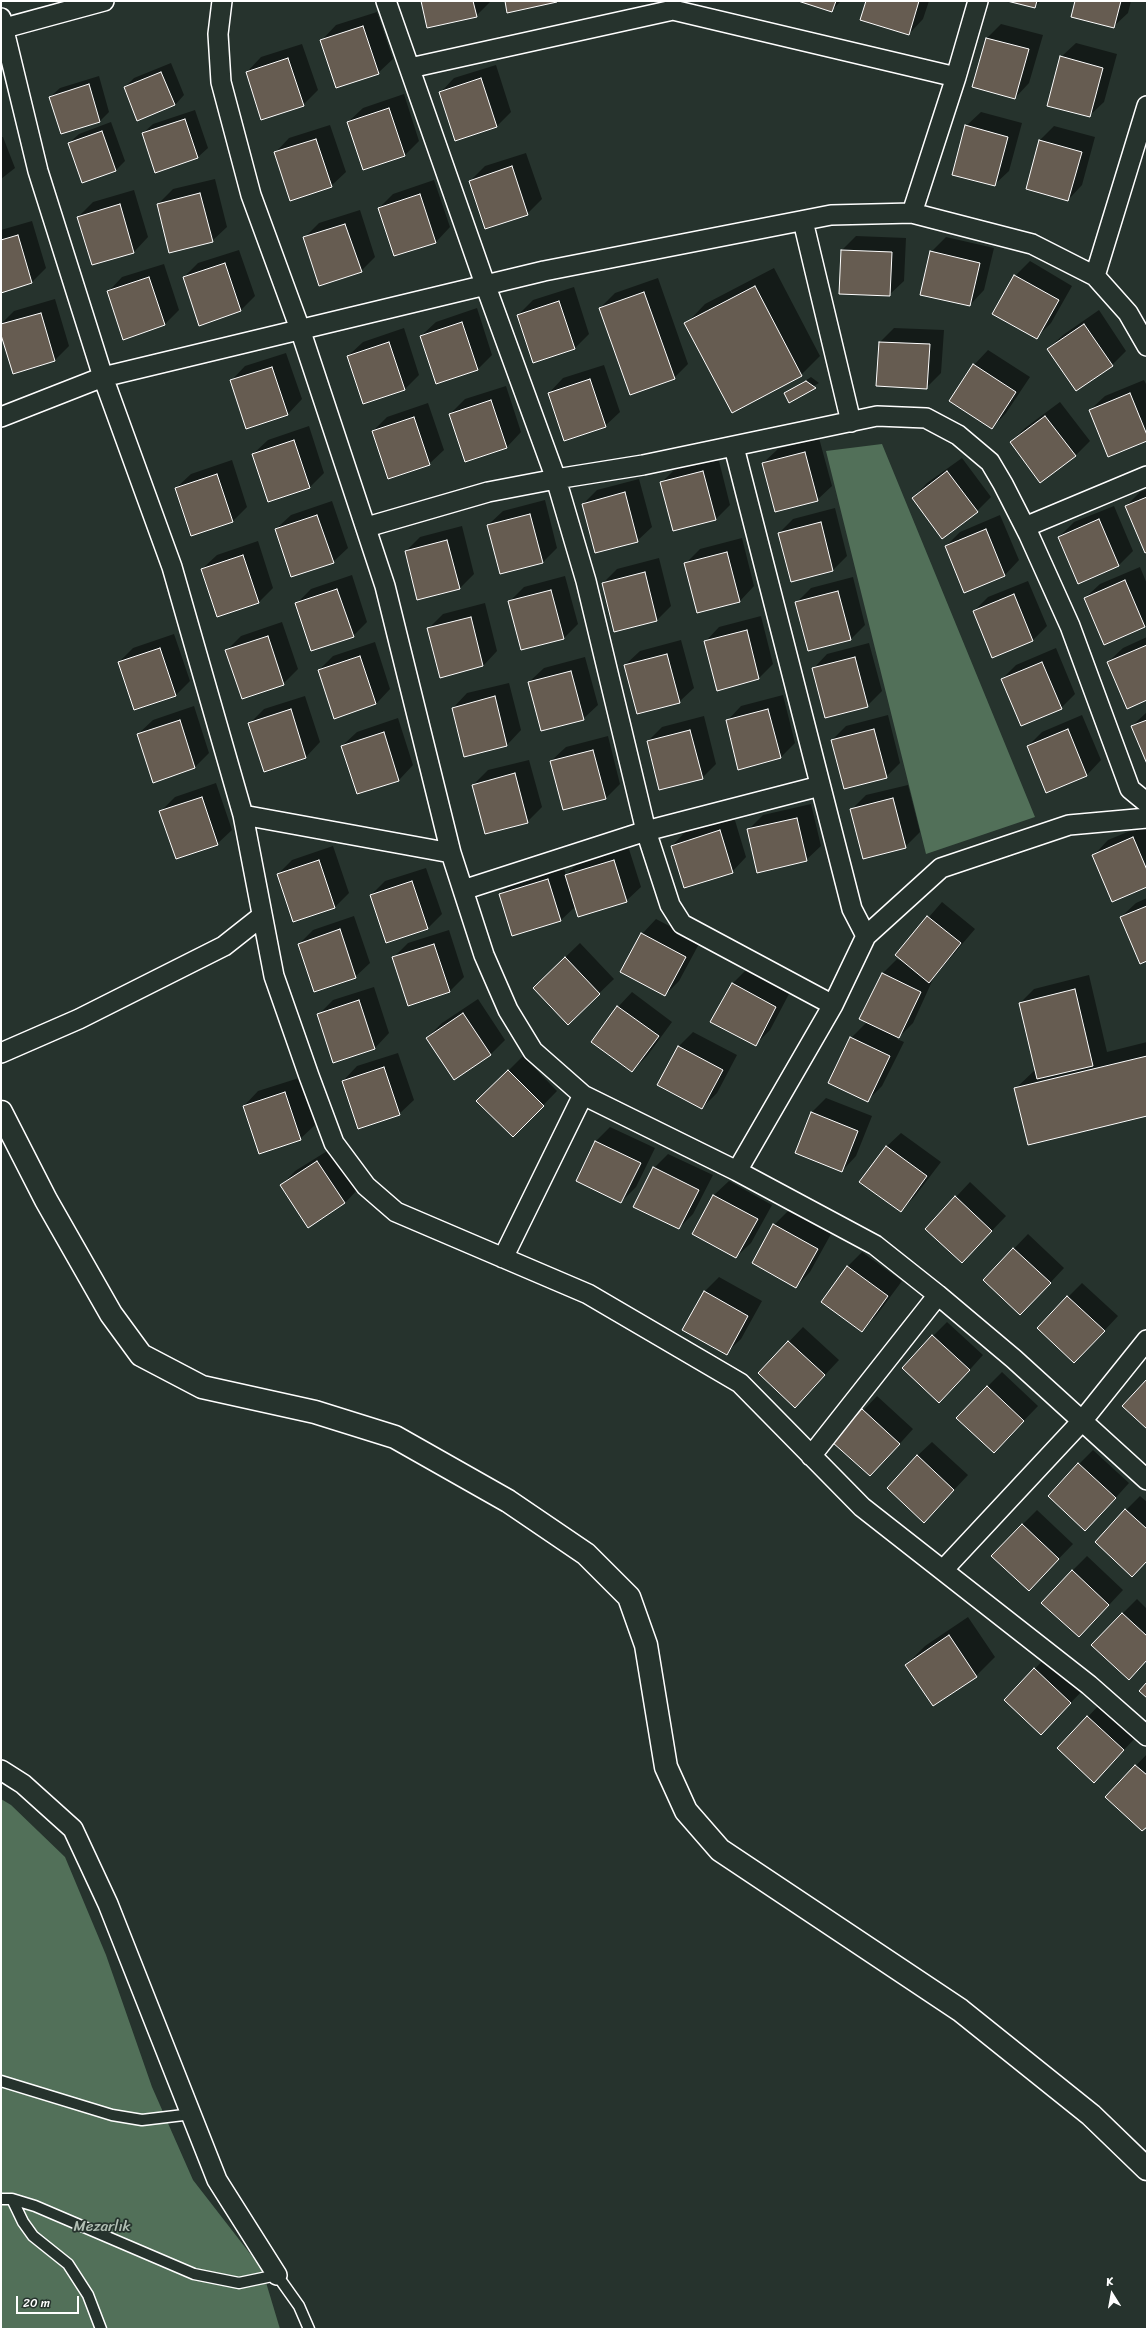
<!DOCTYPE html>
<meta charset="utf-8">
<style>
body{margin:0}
#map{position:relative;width:1148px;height:2330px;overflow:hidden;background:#26332d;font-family:Sriracha,sans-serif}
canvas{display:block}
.frame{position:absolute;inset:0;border:2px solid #fff;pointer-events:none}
.north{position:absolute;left:1092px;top:2274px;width:40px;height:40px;-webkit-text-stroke:3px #26332d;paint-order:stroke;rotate:349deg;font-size:11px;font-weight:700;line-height:16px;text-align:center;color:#fff}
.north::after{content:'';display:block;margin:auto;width:14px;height:18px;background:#fff;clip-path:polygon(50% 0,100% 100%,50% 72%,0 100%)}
.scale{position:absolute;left:16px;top:2296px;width:63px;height:18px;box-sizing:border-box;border:2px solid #fff;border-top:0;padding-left:5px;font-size:12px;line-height:14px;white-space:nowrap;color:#fff;-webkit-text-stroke:3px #26332d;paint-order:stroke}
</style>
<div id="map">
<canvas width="1148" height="2330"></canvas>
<div class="frame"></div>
<div class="north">K</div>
<div class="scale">20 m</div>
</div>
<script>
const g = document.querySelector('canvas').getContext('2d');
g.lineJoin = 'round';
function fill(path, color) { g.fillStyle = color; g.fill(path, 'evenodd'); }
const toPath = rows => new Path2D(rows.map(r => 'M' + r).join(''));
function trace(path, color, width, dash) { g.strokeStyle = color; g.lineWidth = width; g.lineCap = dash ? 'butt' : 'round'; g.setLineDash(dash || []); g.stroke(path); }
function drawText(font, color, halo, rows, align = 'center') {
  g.font = font + ' Sriracha,sans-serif'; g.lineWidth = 3.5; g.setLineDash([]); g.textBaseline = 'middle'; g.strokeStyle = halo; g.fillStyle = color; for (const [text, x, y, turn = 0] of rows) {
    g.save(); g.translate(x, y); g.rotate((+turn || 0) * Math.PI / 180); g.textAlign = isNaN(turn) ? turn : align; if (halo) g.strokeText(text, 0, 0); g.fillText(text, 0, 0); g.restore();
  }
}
const green = toPath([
 [882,444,1035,817,926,854,826,451],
 [1,1799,11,1805,65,1857,106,1955,152,2087,193,2180,262,2269,280,2329,1,2329]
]);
const shadow = toPath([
 [422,1,491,1,476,16],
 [802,1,841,1,832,10],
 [867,1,929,1,923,19,909,34],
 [1011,1,1041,1,1034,7],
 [1076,1,1131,1,1128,13,1113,27],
 [377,12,393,59,378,73,322,40,336,25],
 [1001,24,1043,35,1029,83,1015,98,987,38],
 [1076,43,1117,54,1104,102,1089,116,1061,57],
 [302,44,318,90,303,105,247,72,261,57],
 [171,63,184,95,175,105,125,87,134,78],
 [496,65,511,112,497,126,440,93,454,78],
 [99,76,109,112,100,121,61,133,50,97,60,88],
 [404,94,419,141,405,155,364,169,348,122,363,108],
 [195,110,208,148,198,157,156,171,143,133,153,124],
 [981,112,1022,123,1009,171,994,185,966,126],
 [111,122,125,161,115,171,69,143,79,134],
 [330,125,346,172,331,186,275,153,289,138],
 [1054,126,1095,137,1082,185,1068,200,1040,140],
 [1,137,3,137,15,168,1,179],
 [526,153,542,199,527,214,470,181,485,166],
 [215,179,227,227,212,241,158,204,173,189],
 [434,180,450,227,436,242,395,255,379,208,393,194],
 [134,190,148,237,134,252,92,264,78,217,93,202],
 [360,210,375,257,361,271,304,238,319,223],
 [32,221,46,268,32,282,1,291,1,230],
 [856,236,906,238,904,281,889,295,840,293,842,250],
 [946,237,994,248,984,290,970,305,931,252],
 [239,250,255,296,240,311,184,277,198,263],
 [1030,261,1072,286,1051,323,1036,338,1015,276],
 [164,264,179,310,164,325,108,292,122,277],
 [774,268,820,356,801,375,686,324,705,304],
 [658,278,688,364,674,378,600,308,615,293],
 [574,287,589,334,575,348,518,315,533,300],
 [55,299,69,346,55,360,13,373,1,331,1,324,14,311],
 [477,308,492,355,478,369,437,383,421,336,436,322],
 [1099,310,1126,351,1112,365,1048,349,1063,335],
 [404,328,419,375,405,389,348,356,363,342],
 [894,328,944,330,941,373,927,387,880,342],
 [988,350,1030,377,1006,413,992,428,974,365],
 [286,353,302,399,288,414,231,381,245,366],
 [604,365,620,412,605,426,549,393,563,378],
 [811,377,819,383,789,401,785,394],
 [1144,380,1147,386,1147,440,1090,410,1105,396],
 [506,386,521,432,507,447,466,460,450,414,465,399],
 [1060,402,1090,441,1075,456,1011,442,1025,428],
 [428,403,444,450,429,464,373,431,387,417],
 [309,426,324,473,310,487,269,501,253,454,268,440],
 [819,438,832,486,817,500,763,463,778,449],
 [718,457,730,505,716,519,662,482,676,468],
 [962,458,991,497,977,511,913,498,927,483],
 [232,460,247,507,233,521,176,488,191,474],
 [639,479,652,527,637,541,583,504,597,490],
 [1147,489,1147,551,1126,506,1140,492],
 [545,500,557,548,543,562,488,525,503,511],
 [332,501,348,548,333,562,276,529,291,515],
 [1114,506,1133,551,1118,566,1059,537,1074,522],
 [835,508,847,556,833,570,791,581,779,533,793,519],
 [1000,515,1019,560,1005,575,965,592,946,546,960,532],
 [462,526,474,574,460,588,406,551,420,537],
 [742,538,754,586,740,601,685,564,700,549],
 [258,541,273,588,259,602,202,569,217,555],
 [659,558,671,606,657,620,615,631,603,583,617,569],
 [1140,567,1147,584,1147,624,1145,627,1085,598,1100,584],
 [352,575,367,622,353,636,297,603,311,589],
 [565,576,578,624,563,639,509,602,524,587],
 [853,577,865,625,851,639,797,602,811,588],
 [1028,581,1047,626,1033,640,993,657,974,611,988,597],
 [485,603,497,651,483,666,428,629,443,614],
 [761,616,773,664,759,678,717,689,705,642,719,627],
 [282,622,298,669,283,684,227,650,241,636],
 [174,634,190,681,175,696,119,662,133,648],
 [1147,637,1147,699,1108,662,1123,648],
 [681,640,694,688,679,702,625,665,640,651],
 [375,642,390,689,376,704,319,670,333,656],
 [869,643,882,691,867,706,813,669,827,654],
 [1056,648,1075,694,1061,708,1002,679,1016,665],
 [585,657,598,705,583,719,529,682,544,668],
 [509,683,521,730,507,745,465,756,453,708,467,693],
 [783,695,795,743,781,757,727,721,741,706],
 [305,696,320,742,306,757,265,770,249,724,264,709],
 [194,706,209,753,195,767,154,781,138,734,153,720],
 [1147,712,1147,761,1132,726],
 [888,715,900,763,886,777,832,740,846,726],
 [1082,715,1101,760,1087,775,1047,792,1028,746,1042,732],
 [704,716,716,764,702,778,648,741,662,727],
 [398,718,413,765,399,780,358,793,342,746,357,732],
 [608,736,620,784,606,798,564,809,551,761,566,747],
 [529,760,542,807,527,822,473,785,488,770],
 [216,783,232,830,217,844,161,811,175,797],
 [908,785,920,832,905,847,851,810,866,795],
 [811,804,821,846,806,860,748,830,763,815],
 [734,817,746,857,732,872,672,846,686,831],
 [1147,824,1147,886,1094,855,1108,840],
 [333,846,349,893,335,907,278,874,292,860],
 [628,846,641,887,626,901,576,906,561,920,513,935,500,894,515,880,563,865,566,875,580,861],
 [426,868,442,914,427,929,371,895,385,881],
 [1147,898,1147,960,1121,917,1136,903],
 [942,902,975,929,934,977,913,1023,897,1039,904,1042,882,1086,867,1101,851,1038,867,1022,882,974,897,959,905,963,896,955],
 [354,916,370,963,355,977,299,944,313,930],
 [656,919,700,942,679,981,665,995,642,934],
 [449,930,464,977,450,991,393,958,408,943],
 [580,943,614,979,568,1023,549,973],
 [747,969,790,992,770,1030,755,1045,732,984],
 [1089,975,1107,1052,1147,1042,1147,1115,1015,1089,1036,1069,1020,1003,1034,989],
 [374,987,389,1033,375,1048,334,1061,318,1015,333,1000],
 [632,992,672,1022,647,1056,632,1071,592,1042,618,1007],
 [478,999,505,1040,491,1054,455,1078,427,1038,442,1023],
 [693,1032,737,1055,717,1093,702,1108,658,1085,679,1046],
 [398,1053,414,1100,399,1114,343,1081,357,1066],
 [523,1056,557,1091,513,1136,478,1101],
 [299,1078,315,1125,300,1139,244,1106,258,1091],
 [826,1098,872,1116,856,1156,842,1171,796,1152,812,1112],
 [610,1127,655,1148,636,1187,621,1202,577,1180,596,1141],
 [901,1133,941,1162,915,1196,901,1211,886,1147],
 [332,1148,359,1188,345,1203,281,1186,295,1171],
 [668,1154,713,1175,693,1214,679,1228,654,1168],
 [729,1181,772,1205,751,1243,736,1257,693,1233,714,1195],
 [970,1182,1006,1216,962,1262,956,1197],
 [788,1211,831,1234,810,1272,796,1287,774,1225],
 [1028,1234,1064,1268,1035,1299,984,1280],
 [862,1252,902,1281,876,1316,862,1330,848,1266],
 [719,1277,762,1301,741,1339,726,1353,704,1292],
 [1082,1283,1118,1316,1089,1347,1068,1297],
 [947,1322,983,1355,954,1387,933,1336],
 [803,1327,839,1360,809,1392,759,1373],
 [1002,1372,1038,1406,1008,1437,987,1387],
 [877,1396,913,1429,884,1461,834,1441],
 [932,1442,968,1475,938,1507,917,1456],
 [1093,1450,1129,1483,1100,1515,1079,1464],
 [1140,1496,1147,1502,1147,1561,1126,1510],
 [1037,1510,1073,1544,1043,1575,1022,1525],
 [1087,1556,1123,1590,1093,1622,1072,1571],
 [1137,1599,1147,1609,1147,1660,1122,1614],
 [968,1617,995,1657,976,1676,906,1665,925,1646],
 [1049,1654,1085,1688,1055,1719,1005,1700],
 [1102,1702,1138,1735,1108,1767,1058,1748],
 [1147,1754,1147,1825,1106,1797]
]);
const building = toPath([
 [421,1,473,1,477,17,427,28,421,1],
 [505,1,557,1,557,2,507,13,505,1],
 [798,1,836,1,832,12,798,1],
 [866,1,919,1,909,35,860,20,866,1],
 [1007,1,1037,1,1035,8,1007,1],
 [1075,1,1121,1,1114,28,1071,17,1075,1],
 [363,26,379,74,336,88,320,40,363,26],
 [986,38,1029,49,1015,99,972,87,986,38],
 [1060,56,1103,68,1090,117,1047,106,1060,56],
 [288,58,304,106,261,120,246,72,288,58],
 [161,72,175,105,137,121,124,87,161,72],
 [481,78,497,127,455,141,439,92,481,78],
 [89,84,100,122,61,134,49,97,89,84],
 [389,108,405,156,363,170,347,122,389,108],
 [185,119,198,158,155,173,142,133,185,119],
 [965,125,1008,137,995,186,952,175,965,125],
 [102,131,116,171,82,183,68,143,102,131],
 [316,139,332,187,290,201,274,152,316,139],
 [1039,140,1082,152,1068,201,1026,189,1039,140],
 [512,166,528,215,485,229,469,181,512,166],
 [200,193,213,242,169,253,157,204,200,193],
 [420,194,436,243,394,256,378,208,420,194],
 [120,204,134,253,92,265,77,217,120,204],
 [345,224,362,272,319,286,303,237,345,224],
 [18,235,32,283,1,293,1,240,18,235],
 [841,250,892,252,890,296,839,294,841,250],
 [930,251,980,263,970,306,920,295,930,251],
 [225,263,241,311,199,326,183,277,225,263],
 [1014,275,1059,300,1037,339,992,314,1014,275],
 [149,277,165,325,123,340,107,291,149,277],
 [755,286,802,376,732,413,684,323,755,286],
 [644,292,675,379,630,395,599,308,644,292],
 [559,301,575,349,533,363,517,315,559,301],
 [41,313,55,361,13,374,1,335,1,324,41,313],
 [462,322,478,370,436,384,420,336,462,322],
 [1084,324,1113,366,1076,391,1047,349,1084,324],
 [389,342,405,390,363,404,347,356,389,342],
 [879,342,930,344,927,389,876,386,879,342],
 [973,364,1016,392,992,429,949,401,973,364],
 [272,367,288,415,246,429,230,380,272,367],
 [590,379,606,427,564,441,548,393,590,379],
 [806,381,816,388,789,403,784,393,806,381],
 [1130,393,1147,435,1147,441,1108,457,1089,410,1130,393],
 [491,400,507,448,465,462,449,414,491,400],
 [1045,416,1076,456,1040,483,1010,442,1045,416],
 [414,417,430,465,388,479,372,431,414,417],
 [294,440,310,488,268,502,252,454,294,440],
 [805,452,818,501,775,512,762,463,805,452],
 [703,471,716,520,673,531,660,482,703,471],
 [947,471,978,512,942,539,912,498,947,471],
 [217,474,233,522,191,536,175,488,217,474],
 [625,492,638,542,595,553,582,504,625,492],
 [1147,497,1147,552,1145,553,1125,506,1147,497],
 [530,514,543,563,500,574,487,525,530,514],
 [317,515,334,563,291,577,275,529,317,515],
 [1099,519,1119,566,1078,584,1058,537,1099,519],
 [821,522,833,571,791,582,778,533,821,522],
 [986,529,1005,576,964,593,945,546,986,529],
 [447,540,460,589,417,600,405,551,447,540],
 [727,552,740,602,697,613,684,563,727,552],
 [243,555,259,603,217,617,201,569,243,555],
 [645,572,657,621,614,632,602,583,645,572],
 [1125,580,1145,627,1104,645,1084,598,1125,580],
 [337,589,354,637,311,651,295,603,337,589],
 [551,590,564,639,521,650,508,601,551,590],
 [838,591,851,640,808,651,795,602,838,591],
 [1014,594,1033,641,992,658,973,611,1014,594],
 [471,617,483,666,440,678,427,628,471,617],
 [747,630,759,679,717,691,704,641,747,630],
 [268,636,284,685,242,699,225,650,268,636],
 [1147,645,1147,700,1127,709,1107,662,1147,645],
 [160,648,176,696,134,710,118,662,160,648],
 [667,654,680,703,637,714,624,665,667,654],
 [360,656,376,704,334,719,318,670,360,656],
 [855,657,868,707,825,718,812,668,855,657],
 [1042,662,1062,709,1021,726,1001,679,1042,662],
 [571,671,584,720,541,731,528,682,571,671],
 [495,696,507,746,464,757,452,708,495,696],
 [291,709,306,758,264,772,248,723,291,709],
 [768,709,781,758,738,770,726,720,768,709],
 [180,720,195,768,153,783,137,734,180,720],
 [1147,720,1147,764,1131,726,1147,720],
 [874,729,887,778,844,789,831,740,874,729],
 [1068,729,1087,776,1046,793,1027,746,1068,729],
 [690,730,703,779,659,790,647,741,690,730],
 [384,732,399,781,357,794,341,746,384,732],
 [593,750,606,799,563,810,550,761,593,750],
 [515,773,528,823,485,834,472,785,515,773],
 [202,797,218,845,176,859,159,811,202,797],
 [893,798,906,848,863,859,850,809,893,798],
 [797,818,807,861,757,873,747,829,797,818],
 [720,830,733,873,684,888,671,846,720,830],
 [1133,837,1147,870,1147,887,1112,902,1092,855,1133,837],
 [319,860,335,908,293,922,277,874,319,860],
 [614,860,627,902,578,917,565,875,614,860],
 [548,879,561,921,512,936,499,894,548,879],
 [412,881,428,929,386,943,370,895,412,881],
 [1147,906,1147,961,1140,964,1120,917,1147,906],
 [927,916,961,943,929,983,895,955,927,916],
 [340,929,356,978,314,992,298,944,340,929],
 [641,933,686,957,665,996,620,972,641,933],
 [434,944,450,992,408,1006,392,957,434,944],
 [565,957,600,994,568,1025,533,988,565,957],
 [882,973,921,992,899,1038,859,1019,882,973],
 [732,983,776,1007,756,1046,710,1022,732,983],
 [1075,989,1093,1066,1037,1079,1019,1003,1075,989],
 [359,1000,375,1049,333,1063,317,1014,359,1000],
 [617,1006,659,1036,632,1072,591,1042,617,1006],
 [463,1013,491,1055,454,1080,426,1038,463,1013],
 [850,1037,890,1056,868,1102,828,1083,850,1037],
 [678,1046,723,1070,702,1109,657,1085,678,1046],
 [1147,1056,1147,1116,1028,1145,1014,1088,1147,1056],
 [384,1067,400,1115,358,1129,342,1081,384,1067],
 [508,1070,544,1106,513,1137,476,1101,508,1070],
 [285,1092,301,1140,259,1154,243,1106,285,1092],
 [811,1112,858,1131,842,1172,795,1153,811,1112],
 [595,1141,641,1163,621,1203,576,1181,595,1141],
 [886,1146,927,1176,901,1212,859,1182,886,1146],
 [317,1161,345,1203,308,1228,280,1185,317,1161],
 [653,1167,699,1190,679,1229,633,1207,653,1167],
 [713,1195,758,1219,736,1258,692,1234,713,1195],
 [955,1196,992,1231,962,1263,925,1229,955,1196],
 [773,1224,818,1249,796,1288,752,1263,773,1224],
 [1013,1248,1051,1283,1020,1315,983,1280,1013,1248],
 [847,1266,888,1296,862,1332,821,1302,847,1266],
 [704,1291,748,1316,727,1355,682,1330,704,1291],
 [1067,1296,1105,1331,1074,1363,1037,1328,1067,1296],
 [932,1335,970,1370,939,1403,902,1368,932,1335],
 [788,1341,825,1375,795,1408,758,1373,788,1341],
 [1147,1379,1147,1429,1122,1406,1147,1379],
 [987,1386,1024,1421,994,1453,956,1418,987,1386],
 [862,1409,900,1444,870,1476,832,1442,862,1409],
 [917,1455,954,1490,924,1523,887,1488,917,1455],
 [1078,1463,1116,1498,1085,1531,1048,1496,1078,1463],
 [1125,1509,1147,1529,1147,1561,1132,1577,1095,1542,1125,1509],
 [1022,1524,1059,1559,1029,1591,991,1556,1022,1524],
 [1072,1570,1109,1605,1079,1637,1041,1603,1072,1570],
 [1122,1613,1147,1636,1147,1660,1129,1680,1091,1645,1122,1613],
 [949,1635,977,1677,933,1706,905,1665,949,1635],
 [1034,1668,1071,1703,1041,1735,1004,1700,1034,1668],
 [1147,1682,1147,1698,1139,1691,1147,1682],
 [1087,1716,1124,1750,1094,1783,1057,1748,1087,1716],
 [1135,1765,1147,1775,1147,1827,1142,1831,1105,1797,1135,1765]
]);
const service = toPath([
 [1,2081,112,2115,142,2120,192,2114],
 [1,2199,12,2199,35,2206,194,2274,239,2283,277,2275,299,2306,309,2329],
 [12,2199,23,2222,33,2236,68,2264,88,2295,101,2329]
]);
const minor = toPath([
 [222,1,218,34,221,82,251,195,300,329,385,586,451,853,484,955,508,1010,533,1051,583,1095,737,1171,875,1245,938,1295,1014,1359,1147,1480],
 [386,1,485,284,556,479,586,581,646,831,670,905,682,924,833,1005],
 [1,18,38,171,103,377,172,567,243,815,274,976,309,1076,334,1143,366,1186,396,1212,588,1294,740,1383,862,1507,1089,1685,1147,1736],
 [1,29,104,1],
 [410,68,673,10,956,77],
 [912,213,956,77,978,1],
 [803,221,851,422],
 [1095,276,1147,106],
 [1,417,103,377,544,271,831,215,912,213,1032,244,1095,276,1128,313,1147,346],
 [734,447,852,909,866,936],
 [367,527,488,492,556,479,643,465,877,416,926,418,958,435,990,462,1003,484,1029,535,1070,626,1130,789,1147,803],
 [1025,527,1147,476],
 [243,815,451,853],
 [463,890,646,831,820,786],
 [1,1053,79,1019,224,946,262,916],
 [737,1171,833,1005,866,936,941,868,1069,825,1147,818],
 [503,1258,583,1095],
 [811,1456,938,1295],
 [943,1570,1082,1421,1147,1340],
 [1,1770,23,1784,73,1829,108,1904,217,2180,277,2275]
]);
const tertiary = toPath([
 [1,1112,46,1200,111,1314,141,1355,202,1387,315,1412,395,1437,508,1501,586,1554,629,1597,646,1645,666,1767,686,1811,720,1850,960,2010,1091,2115,1147,2169]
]);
const parkNames = [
 ["Mezarlık",102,2227]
];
fill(green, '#527059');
fill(shadow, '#0007');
fill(building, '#665c51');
trace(building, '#fff', 1);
trace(service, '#fff', 13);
trace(minor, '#fff', 22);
trace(tertiary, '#fff', 25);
trace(service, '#26332d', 10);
trace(minor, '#26332d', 19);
trace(tertiary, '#26332d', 22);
drawText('15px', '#b1bfb4', '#26332d', parkNames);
</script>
